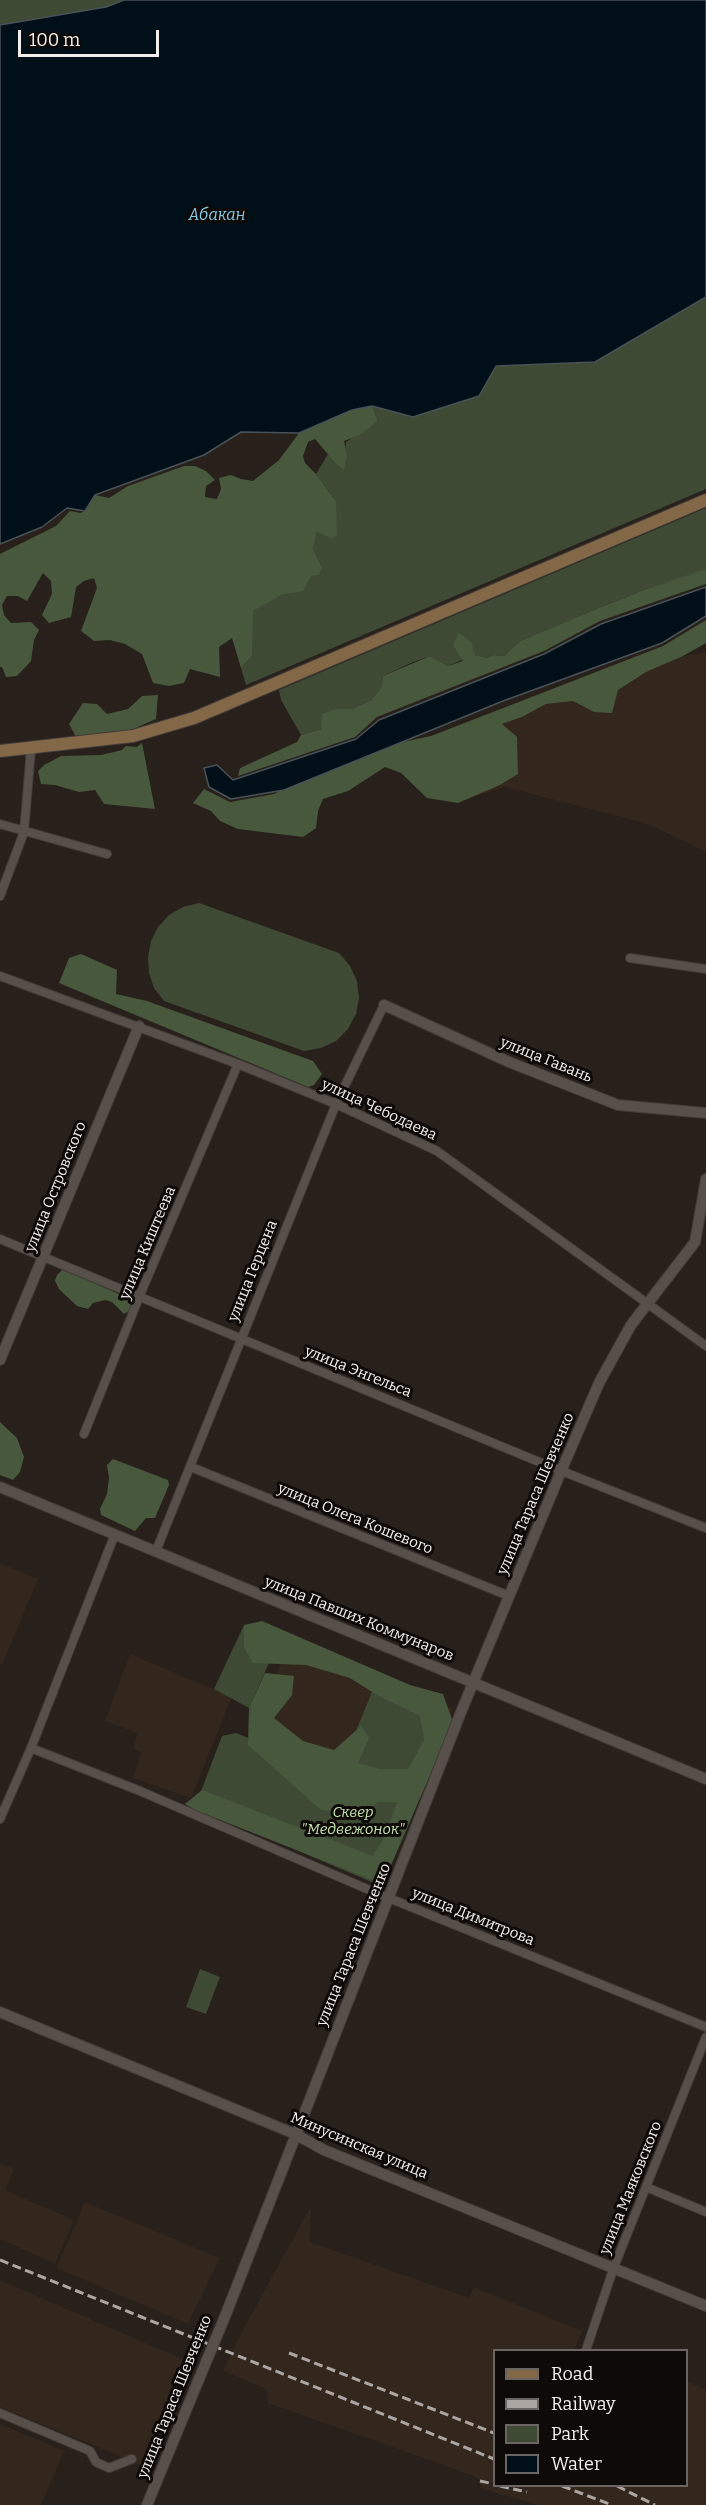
<!DOCTYPE html>
<meta charset="utf-8">
<style>
body{margin:0}
#map{position:relative;width:706px;height:2505px;overflow:hidden;background:#27201b;font-family:Bitter,serif}
canvas{display:block}
.legend{position:absolute;left:493px;top:2349px;width:195px;height:138px;box-sizing:border-box;background:#0e0a08;border:2px solid #6a6563;margin:0;padding:8px 10px;list-style:none;font-size:18px;color:#f3eeeb}
.legend li{display:flex;align-items:center;gap:12px;height:30px}
.legend b{width:30px;border:2px solid #6a6563}
.scale{position:absolute;left:18px;top:30px;width:141px;height:27px;box-sizing:border-box;border:3px solid #f3eeeb;border-top:0;padding-left:8px;font-size:18px;line-height:21px;white-space:nowrap;color:#f3eeeb;-webkit-text-stroke:4px #0e0a08;paint-order:stroke}
</style>
<div id="map">
<canvas width="706" height="2505"></canvas>
<ul class="legend">
<li><b style="height:8px;background:#836848"></b>Road</li>
<li><b style="height:8px;background:#aca6a3"></b>Railway</li>
<li><b style="height:16px;background:#3e4a34"></b>Park</li>
<li><b style="height:16px;background:#000f18"></b>Water</li>
</ul>
<div class="scale">100 m</div>
</div>
<script>
const g = document.querySelector('canvas').getContext('2d');
g.lineJoin = 'round';
function fill(path, color) { g.fillStyle = color; g.fill(path, 'evenodd'); }
const toPath = rows => new Path2D(rows.map(r => 'M' + r).join(''));
function trace(path, color, width, dash) { g.strokeStyle = color; g.lineWidth = width; g.lineCap = dash ? 'butt' : 'round'; g.setLineDash(dash || []); g.stroke(path); }
function drawText(font, color, halo, rows, align = 'center') {
  g.font = font + ' Bitter,serif'; g.lineWidth = 6; g.setLineDash([]); g.textBaseline = 'middle'; g.strokeStyle = halo; g.fillStyle = color; for (const [text, x, y, turn = 0] of rows) {
    g.save(); g.translate(x, y); g.rotate((+turn || 0) * Math.PI / 180); g.textAlign = isNaN(turn) ? turn : align; if (halo) g.strokeText(text, 0, 0); g.fillText(text, 0, 0); g.restore();
  }
}
const built = toPath([
 [706,652,706,852,648,824,505,787,464,800,485,730,522,717,546,704,573,701,594,712,618,690,646,672,683,656],
 [0,1563,38,1579,2,1665,0,1664],
 [290,1640,453,1709,414,1803,249,1739],
 [130,1654,232,1697,191,1798,133,1778,141,1753,133,1748,137,1733,105,1721],
 [0,2163,14,2169,5,2190,74,2220,55,2264,0,2239],
 [85,2202,220,2258,188,2324,56,2268],
 [311,2206,310,2242,469,2298,474,2287,582,2331,574,2350,494,2350,494,2486,686,2486,687,2381,706,2390,706,2505,539,2505,480,2488,480,2481,474,2476,268,2403,267,2391,264,2388,223,2371,238,2339],
 [0,2280,187,2361,141,2465,0,2407],
 [0,2424,64,2451,41,2505,0,2505]
]);
const green = toPath([
 [0,0,124,0,106,7,0,25],
 [706,297,706,489,246,685,241,668,252,656,252,611,282,595,288,594,313,550,317,532,331,539,336,501,316,474,328,454,344,469,346,442,378,421,372,406,413,417,479,396,496,366,595,362],
 [706,508,706,569,703,571,641,591,591,611,520,641,504,656,494,655,487,658,474,655,448,666,430,656,413,662,383,676,381,688,371,700,352,709,335,709,321,729,301,735,281,700,279,690],
 [199,903,339,953,350,966,357,981,359,998,356,1014,348,1029,336,1041,321,1048,304,1051,164,1001,154,988,149,973,148,957,151,941,158,927,169,915,183,907],
 [244,1625,244,1648,253,1662,269,1663,249,1708,214,1689],
 [374,1687,446,1718,381,1886,195,1807,222,1736,236,1733,338,1775],
 [200,1969,220,1977,206,2014,186,2007]
]);
const forest = toPath([
 [372,406,378,421,360,435,344,441,347,455,344,470,337,465,315,439,308,442,303,456,305,463,316,474,336,501,337,535,331,539,317,532,313,550,322,568,319,575,311,576,303,591,282,595,253,611,252,656,241,668,232,638,219,647,220,677,190,669,184,683,169,686,153,683,142,654,125,644,110,640,94,641,81,631,97,588,94,578,84,581,76,587,71,617,49,623,42,615,52,594,51,581,43,573,27,601,18,596,7,596,2,605,4,615,11,623,31,622,39,630,34,640,31,661,17,676,6,677,2,667,0,667,0,554,56,526,70,511,80,513,85,511,95,495,109,498,128,486,184,466,195,466,206,471,215,480,206,486,205,497,217,499,221,489,219,478,231,475,241,479,253,481,279,460,299,433,352,410],
 [706,569,706,584,600,621,544,651,377,717,355,737,238,776,240,768,297,742,301,735,321,729,322,714,335,709,352,709,371,700,381,688,383,676,430,656,448,666,463,661,453,645,459,633,471,642,475,655,487,658,494,655,504,656,520,641,591,611,641,591],
 [706,620,706,643,683,656,646,672,618,690,612,713,594,712,573,701,546,704,522,717,502,724,517,737,518,774,500,785,458,803,427,798,401,773,385,767,348,791,323,799,318,811,316,828,303,837,238,829,220,821,211,811,193,803,204,789,230,802,274,794,303,779,384,746,431,736,663,646],
 [158,695,156,719,131,730,76,737,69,724,83,703,97,704,107,714,128,709,142,696],
 [142,743,155,809,104,804,95,790,79,792,55,785,41,784,38,771,44,765,61,756,101,755,122,750,126,746,137,747],
 [81,954,117,970,116,994,147,1001,313,1061,322,1074,314,1085,308,1087,59,983,69,958],
 [63,1269,132,1300,134,1305,132,1309,124,1314,112,1302,105,1300,93,1303,88,1309,77,1306,59,1289,55,1281,57,1275],
 [0,1422,17,1438,24,1457,20,1472,13,1480,0,1475],
 [113,1459,168,1480,169,1485,155,1518,146,1518,135,1531,101,1515,100,1509,107,1494,109,1478,107,1465],
 [262,1621,410,1685,443,1694,453,1722,389,1870,375,1881,195,1810,185,1804,202,1790,373,1856,385,1836,397,1802,378,1802,363,1815,321,1810,248,1745,249,1708,265,1673,294,1676,292,1695,274,1718,303,1741,334,1750,361,1726,369,1738,358,1763,380,1769,408,1769,424,1740,420,1716,377,1695,350,1678,306,1665,253,1663,244,1648,244,1625]
]);
const water = toPath([
 [124,0,706,0,706,297,595,362,496,366,479,396,413,417,372,406,352,410,299,433,241,432,204,455,95,495,85,511,67,508,42,527,0,544,0,25,106,7,124,0],
 [706,587,706,616,662,643,503,701,284,790,231,799,209,787,204,768,217,765,233,780,356,739,379,720,544,654,601,624,706,587]
]);
const minor = toPath([
 [0,824,107,854],
 [0,896,24,832,31,749],
 [630,958,706,969],
 [0,976,238,1064,336,1104,437,1151,706,1346],
 [0,1239,549,1466,706,1528],
 [84,1434,140,1295,238,1064],
 [191,1467,509,1596],
 [156,1551,336,1104,384,1005],
 [31,1748,140,1791,374,1892,706,2027],
 [0,1819,31,1748,115,1534],
 [646,2187,706,2212],
 [586,2350,614,2267,706,2037],
 [0,2413,90,2451,96,2462,109,2468,132,2459]
]);
const tertiary = toPath([
 [384,1005,509,1062,618,1105,706,1113],
 [0,1360,139,1026],
 [0,1487,706,1779],
 [0,2012,295,2134,324,2150,706,2306],
 [226,2314,461,1712,562,1469,599,1383,631,1325,695,1242,706,1179],
 [147,2505,199,2379]
]);
const secondary = toPath([
 [0,751,133,736,194,718,706,500]
]);
const rail = toPath([
 [0,2260,494,2459],
 [289,2353,494,2433],
 [480,2481,494,2484],
 [500,2486,527,2492],
 [562,2486,612,2505],
 [617,2486,655,2505]
]);
const tertiaryBridge = toPath([
 [199,2379,226,2314]
]);
const streetNames = [
 ["улица Гавань",546,1060,22],
 ["улица Чебодаева",379,1110,25],
 ["улица Островского",56,1187,-68],
 ["улица Киштеева",148,1243,-67],
 ["улица Герцена",253,1271,-68],
 ["улица Энгельса",358,1372,22],
 ["улица Тараса Шевченко",536,1494,-67],
 ["улица Олега Кошевого",355,1519,22],
 ["улица Павших Коммунаров",359,1619,22],
 ["улица Димитрова",473,1917,22],
 ["улица Тараса Шевченко",354,1945,-68],
 ["Минусинская улица",359,2146,23],
 ["улица Маяковского",631,2188,-68],
 ["улица Тараса Шевченко",175,2397,-68]
];
const parkNames = [
 ["Сквер",353,1813],
 ["\"Медвежонок\"",353,1830]
];
const waterNames = [
 ["Абакан",217,216]
];
fill(built, '#33261d');
fill(green, '#3e4a34');
fill(forest, '#48583c');
fill(water, '#000f18');
trace(water, '#495257', 1.5);
trace(minor, '#423b38', 10);
trace(tertiary, '#423b38', 12);
trace(secondary, '#423b38', 14);
trace(minor, '#574f49', 8);
trace(tertiary, '#574f49', 10);
trace(secondary, '#836848', 12);
trace(rail, '#aca6a3', 3, [9, 4.5]);
trace(tertiaryBridge, '#423b38', 12, []);
trace(tertiaryBridge, '#574f49', 10);
drawText('15px', '#f3eeeb', '#0e0a08', streetNames);
drawText('italic 15px', '#c3e0ac', '#0e0a08', parkNames);
drawText('italic 16px', '#87c9e5', '#0e0a08', waterNames);
</script>
